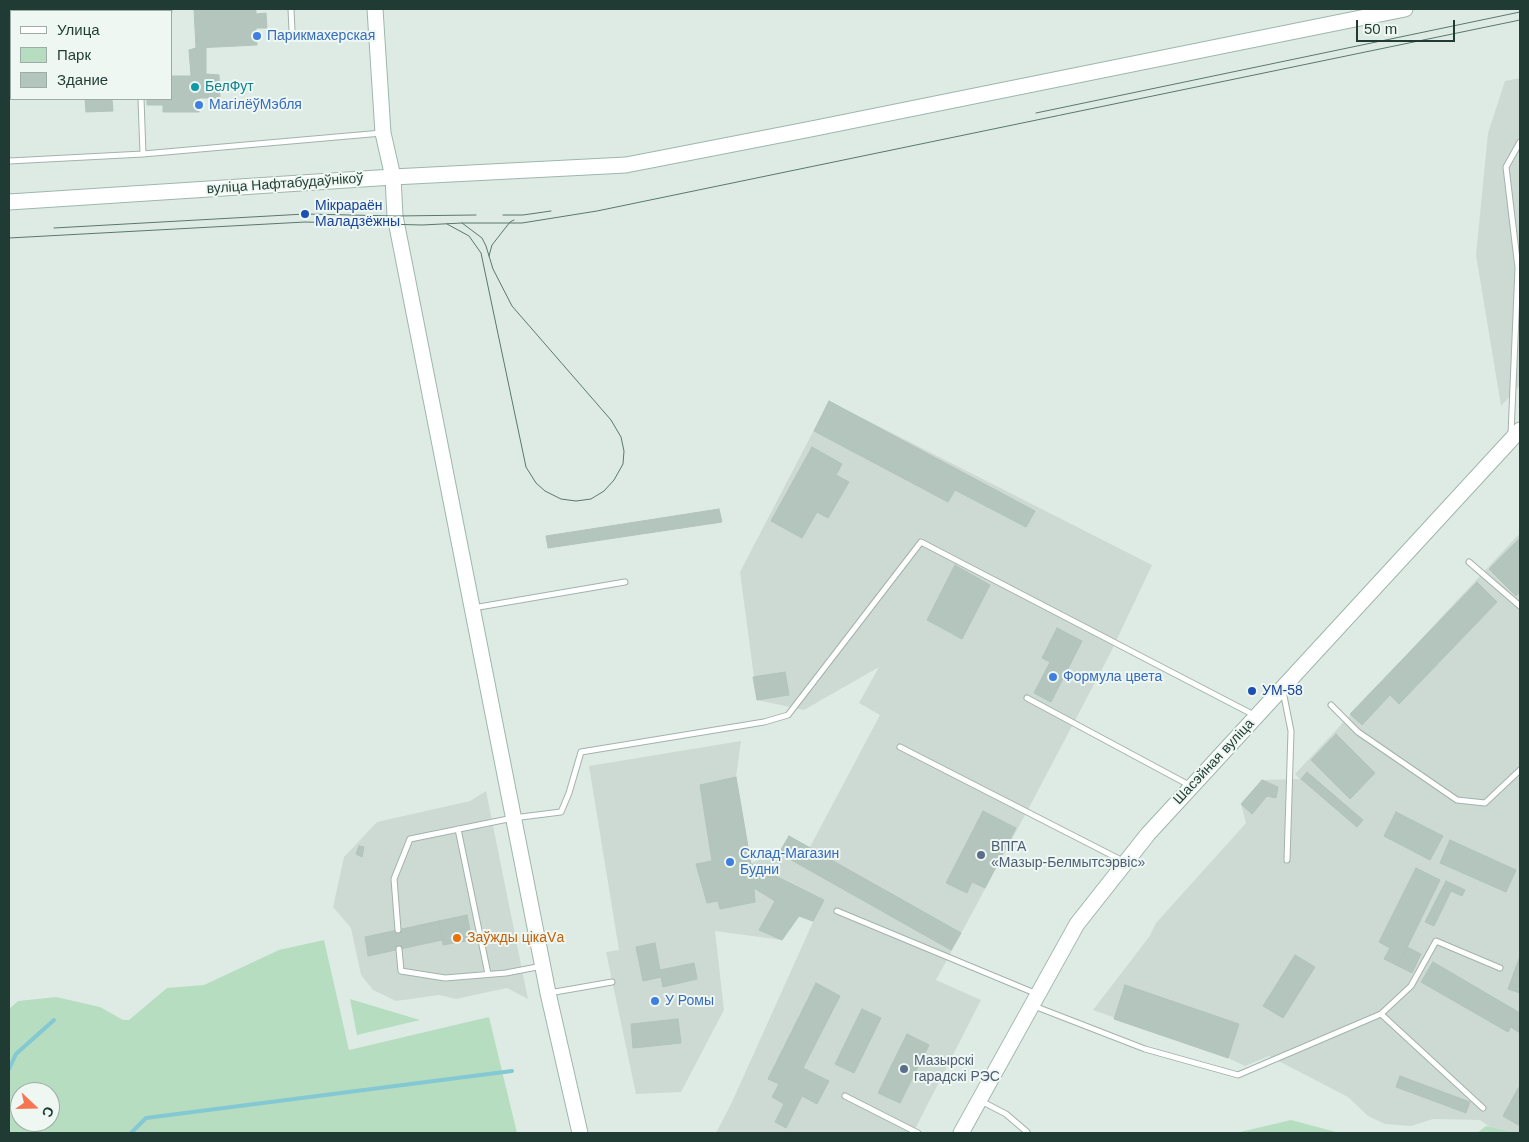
<!DOCTYPE html>
<meta charset="utf-8">
<style>
body{margin:0}
#map{position:relative;width:1529px;height:1142px;overflow:hidden;background:#deebe5;font-family:Arial,sans-serif}
canvas{display:block}
.frame{position:absolute;inset:0;border:10px solid #1f3b33;pointer-events:none}
.legend{position:absolute;left:10px;top:10px;width:162px;height:90px;box-sizing:border-box;background:#eff7f3;border:1px solid #9caca6;margin:0;padding:6px 9px;list-style:none;font-size:15px;color:#1f3b33}
.legend li{display:flex;align-items:center;gap:10px;height:25px}
.legend b{width:25px;border:1px solid #9caca6}
.north{position:absolute;left:10px;top:1082px;width:50px;height:50px;box-sizing:border-box;background:#eff7f3;border:1px solid #9caca6;border-radius:50%;rotate:111deg;font-size:14px;font-weight:700;line-height:20px;text-align:center;color:#1f3b33}
.north::after{content:'';display:block;margin:auto;width:18px;height:22px;background:#f77550;clip-path:polygon(50% 0,100% 100%,50% 72%,0 100%)}
.scale{position:absolute;left:1356px;top:20px;width:99px;height:22px;box-sizing:border-box;border:2px solid #1f3b33;border-top:0;padding-left:6px;font-size:15px;line-height:18px;white-space:nowrap;color:#1f3b33;-webkit-text-stroke:4px #eff7f3;paint-order:stroke}
</style>
<div id="map">
<canvas width="1529" height="1142"></canvas>
<div class="frame"></div>
<ul class="legend">
<li><b style="height:6px;background:#fff"></b>Улица</li>
<li><b style="height:14px;background:#b6ddc0"></b>Парк</li>
<li><b style="height:14px;background:#b4c5be"></b>Здание</li>
</ul>
<div class="north">С</div>
<div class="scale">50 m</div>
</div>
<script>
const g = document.querySelector('canvas').getContext('2d');
g.lineJoin = 'round';
function fill(path, color) { g.fillStyle = color; g.fill(path, 'evenodd'); }
const toPath = rows => new Path2D(rows.map(r => 'M' + r).join(''));
function trace(path, color, width, dash) { g.strokeStyle = color; g.lineWidth = width; g.lineCap = dash ? 'butt' : 'round'; g.setLineDash(dash || []); g.stroke(path); }
function drawText(font, color, halo, rows, align = 'center') {
  g.font = font + ' Arial,sans-serif'; g.lineWidth = 4; g.setLineDash([]); g.textBaseline = 'middle'; g.strokeStyle = halo; g.fillStyle = color; for (const [text, x, y, turn = 0] of rows) {
    g.save(); g.translate(x, y); g.rotate((+turn || 0) * Math.PI / 180); g.textAlign = isNaN(turn) ? turn : align; if (halo) g.strokeText(text, 0, 0); g.fillText(text, 0, 0); g.restore();
  }
}
const built = toPath([
 [1520,78,1520,385,1501,406,1476,255,1488,133,1505,81],
 [829,401,1152,565,1110,654,1032,802,936,980,981,1000,913,1133,716,1133,732,1102,813,922,799,916,782,940,715,931,724,1010,681,1092,636,1094,606,952,619,950,589,766,741,741,736,777,751,863,779,853,789,836,810,847,880,715,859,703,879,667,804,710,757,700,740,572],
 [1520,533,1520,1133,1498,1133,1480,1120,1433,1119,1411,1126,1385,1124,1368,1116,1348,1097,1269,1056,1245,1066,1228,1058,1093,1010,1149,937,1156,923,1246,823,1241,804,1262,780,1300,779,1295,774],
 [486,791,528,999,507,988,456,999,439,995,396,1001,373,990,361,975,351,928,333,907,344,857,377,822,470,801]
]);
const green = toPath([
 [324,940,349,1050,489,1017,517,1133,9,1133,9,1009,18,1001,56,997,100,1007,123,1020,129,1020,167,988,204,985,279,950],
 [20,1092,50,1092,50,1122,20,1122],
 [350,999,420,1020,357,1035],
 [1291,1120,1340,1133,1236,1133],
 [1486,1126,1515,1133,1477,1133]
]);
const stream = toPath([
 [9,1069,16,1054,54,1020],
 [131,1133,146,1118,512,1071]
]);
const building = toPath([
 [82,9,109,9,109,11,82,11,82,9],
 [194,9,256,9,256,14,266,13,267,28,256,28,257,45,196,48,194,9],
 [196,48,206,48,206,74,219,75,220,98,199,98,199,112,163,112,163,99,171,99,171,76,191,76,189,50,196,48],
 [85,99,112,99,113,111,86,112,85,99],
 [147,99,163,99,163,105,147,105,147,99],
 [829,401,1035,511,1026,527,955,490,948,502,814,431,829,401],
 [812,447,842,464,836,475,849,482,828,518,817,512,802,538,771,521,812,447],
 [719,509,722,522,548,548,546,536,719,509],
 [1520,538,1520,592,1516,596,1489,569,1520,538],
 [955,565,990,585,962,639,927,620,955,565],
 [1477,582,1497,602,1399,704,1390,695,1362,725,1350,714,1477,582],
 [1057,628,1082,641,1051,702,1034,693,1050,662,1042,658,1057,628],
 [785,672,789,695,757,700,753,677,785,672],
 [1336,734,1375,773,1350,799,1311,760,1336,734],
 [1307,772,1363,820,1357,827,1301,779,1307,772],
 [736,777,751,864,824,900,813,921,799,916,782,940,759,930,775,901,754,888,755,902,720,909,718,901,707,903,696,864,712,861,700,785,736,777],
 [1262,780,1278,787,1276,798,1267,796,1252,814,1241,804,1262,780],
 [983,811,1016,828,985,888,972,882,967,893,946,883,983,811],
 [1396,812,1443,836,1430,860,1384,836,1396,812],
 [789,836,961,933,951,950,779,853,789,836],
 [1450,840,1516,870,1506,892,1440,863,1450,840],
 [359,846,364,847,362,857,356,854,359,846],
 [1416,868,1440,880,1398,966,1384,959,1390,948,1379,942,1416,868],
 [1446,881,1465,890,1462,896,1451,891,1434,926,1425,922,1446,881],
 [467,915,472,940,443,945,439,921,467,915],
 [439,921,442,940,368,956,365,937,439,921],
 [655,943,660,970,694,963,697,979,663,987,661,977,643,981,636,947,655,943],
 [1407,947,1421,954,1412,973,1398,966,1407,947],
 [1295,955,1315,967,1283,1018,1263,1006,1295,955],
 [1520,956,1520,993,1508,989,1520,956],
 [1433,962,1520,1013,1520,1033,1511,1027,1508,1032,1421,982,1433,962],
 [816,983,840,996,803,1068,829,1081,817,1104,802,1096,786,1128,775,1122,784,1104,772,1097,779,1084,768,1079,816,983],
 [1125,985,1239,1024,1228,1058,1114,1019,1125,985],
 [862,1009,881,1018,854,1073,835,1064,862,1009],
 [678,1019,681,1043,633,1048,631,1024,678,1019],
 [907,1034,929,1045,900,1103,878,1093,907,1034],
 [1400,1076,1470,1102,1466,1113,1396,1087,1400,1076],
 [1520,1085,1520,1126,1503,1116,1520,1085]
]);
const lane = toPath([
 [139,9,139,11],
 [169,9,169,11],
 [291,9,292,31],
 [141,99,143,154],
 [9,161,143,154,382,133],
 [1518,268,1506,167,1520,142],
 [1511,434,1518,268,1520,265],
 [1469,562,1520,606],
 [473,608,625,582],
 [1283,691,1291,731,1287,860],
 [1027,698,1189,785],
 [1331,705,1358,732,1457,800,1485,803,1520,770],
 [900,747,1123,861],
 [458,829,488,974],
 [837,911,1037,994],
 [398,930,394,879,410,839,513,818,561,812,569,793,581,752,764,722,788,715,921,542,1254,715],
 [399,949,401,971,445,978,506,973,542,966],
 [549,993,612,982],
 [1034,1006,1145,1049,1238,1075,1381,1014,1483,1108],
 [1381,1014,1411,986,1436,941,1500,968],
 [845,1096,918,1133],
 [981,1101,1006,1114,1027,1132,1026,1133]
]);
const secondary = toPath([
 [375,9,383,133,393,177,395,216,548,993,580,1133],
 [9,202,393,177,626,165,811,129,1405,9],
 [961,1133,1077,924,1148,834,1520,430]
]);
const tram = toPath([
 [1036,113,1520,12],
 [503,215,523,215,551,211],
 [447,224,469,236,481,253,526,467,536,483,545,491,561,499,576,501,591,499,604,491,614,480,623,464,624,451,621,437,611,420,512,306,493,269,486,246,482,238,462,223],
 [54,228,305,214,395,216,476,215],
 [9,238,305,222,422,225,462,223,522,223,597,211,1520,20],
 [489,256,492,245,510,222,514,220]
]);
const markers = [
 [257,36,5,"#3f7fe0"],
 [195,87,5,"#0f9aa8"],
 [199,105,5,"#3f7fe0"],
 [305,214,5,"#1a4fb4"],
 [1053,677,5,"#3f7fe0"],
 [1252,691,5,"#1a4fb4"],
 [981,855,5,"#5c6f8a"],
 [730,862,5,"#3f7fe0"],
 [457,938,5,"#e8710a"],
 [655,1001,5,"#3f7fe0"],
 [904,1069,5,"#5c6f8a"]
];
const shopNames = [
 ["Парикмахерская",267,36],
 ["МагілёўМэбля",209,105],
 ["Формула цвета",1063,677],
 ["Склад-Магазин",740,854],
 ["Будни",740,870],
 ["У Ромы",665,1001]
];
const cultureNames = [
 ["БелФут",205,87]
];
const streetNames = [
 ["вуліца Нафтабудаўнікоў",285,184,-4],
 ["Шасэйная вуліца",1214,762,-47]
];
const transitNames = [
 ["Мікрараён",315,206],
 ["Маладзёжны",315,222],
 ["УМ-58",1262,691]
];
const serviceNames = [
 ["ВПГА",991,847],
 ["«Мазыр-Белмытсэрвіс»",991,863],
 ["Мазырскі",914,1061],
 ["гарадскі РЭС",914,1077]
];
const foodNames = [
 ["Заўжды цікаVа",467,938]
];
fill(built, '#cddad4');
fill(green, '#b6ddc0');
trace(stream, '#84c8d3', 4);
fill(building, '#b4c5be');
trace(building, '#b1c4bc', 1);
trace(lane, '#a1b3ac', 7);
trace(secondary, '#9db7ad', 17);
trace(lane, '#fff', 5);
trace(secondary, '#fff', 15);
trace(tram, '#59776e', 1);
for (const [x, y, r, color] of markers) { const dot = new Path2D(); dot.arc(x, y, r, 0, 2 * Math.PI); g.fillStyle = color; g.fill(dot); trace(dot, '#eff7f3', 2); }
drawText('14px', '#366cbe', '#eff7f3', shopNames, 'left');
drawText('14px', '#0d838f', '#eff7f3', cultureNames, 'left');
drawText('14px', '#1f3b33', '#eff7f3', streetNames);
drawText('14px', '#164399', '#eff7f3', transitNames, 'left');
drawText('14px', '#4e5e75', '#eff7f3', serviceNames, 'left');
drawText('14px', '#c56008', '#eff7f3', foodNames, 'left');
</script>
